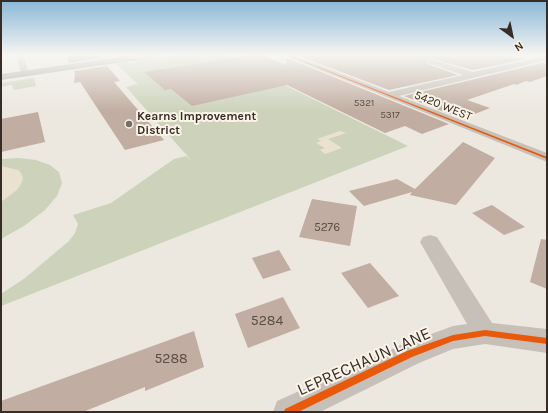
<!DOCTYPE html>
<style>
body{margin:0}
#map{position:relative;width:548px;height:413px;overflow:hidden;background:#ece8e0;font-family:Karla,sans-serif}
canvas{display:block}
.frame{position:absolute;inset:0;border:2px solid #372d27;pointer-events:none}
.north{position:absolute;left:492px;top:16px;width:40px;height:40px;-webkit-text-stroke:3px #faf3e7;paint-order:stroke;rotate:147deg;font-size:11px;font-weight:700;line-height:16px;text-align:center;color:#372d27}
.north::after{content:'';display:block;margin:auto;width:14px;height:18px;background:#372d27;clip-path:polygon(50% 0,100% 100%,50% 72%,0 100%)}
</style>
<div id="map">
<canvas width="548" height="413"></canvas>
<div class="frame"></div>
<div class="north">N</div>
</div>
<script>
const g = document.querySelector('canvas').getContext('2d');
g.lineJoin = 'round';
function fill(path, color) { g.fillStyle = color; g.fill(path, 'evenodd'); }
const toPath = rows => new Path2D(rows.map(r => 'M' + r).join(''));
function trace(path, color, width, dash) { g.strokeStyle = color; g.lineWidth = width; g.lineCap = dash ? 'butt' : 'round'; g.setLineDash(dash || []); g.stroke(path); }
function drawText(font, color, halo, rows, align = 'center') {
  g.font = font + ' Karla,sans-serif'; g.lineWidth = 4; g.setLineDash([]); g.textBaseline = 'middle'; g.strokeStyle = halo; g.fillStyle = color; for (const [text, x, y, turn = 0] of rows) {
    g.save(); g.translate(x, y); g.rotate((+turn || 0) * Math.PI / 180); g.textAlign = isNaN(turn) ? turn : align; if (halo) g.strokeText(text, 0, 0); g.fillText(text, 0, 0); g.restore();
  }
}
const green = toPath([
 [179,55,224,55,408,146,1,306,1,294,25,278,69,241,75,233,78,224,73,215,111,203,174,159,186,156,191,160,126,87,138,84,116,64],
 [34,78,36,86,14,90,12,85,1,87,1,83],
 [18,158,36,160,50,165,59,172,62,183,57,196,45,210,24,226,1,239,1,159]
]);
const plaza = toPath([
 [340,131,346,133,328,139,342,148,325,154,320,150,325,148,316,143,321,141,317,139],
 [1,166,18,170,21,173,23,178,21,184,17,190,1,202]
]);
const building = toPath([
 [81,55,97,55,101,58,69,63,66,56],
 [249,55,261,55,286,65,287,58,449,124,422,134,405,126,385,133,287,85,192,106,171,89,165,90,144,72],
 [296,55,505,55,526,59,473,70,430,58,426,61,428,64,458,75,389,90],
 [542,63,547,64,547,76,530,82,526,81,516,85,514,84,467,100,490,108,462,119,404,96],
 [107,66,120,81,114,82,164,140,125,150,80,82,74,83,75,74,74,71],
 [38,112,45,142,1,152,1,119],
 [463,142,495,158,456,205,410,195,412,192,364,206,349,191,397,179,415,189],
 [312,199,357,206,350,246,299,237],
 [492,205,525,227,504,235,472,213],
 [541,239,547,240,547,289,530,282],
 [279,250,291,270,263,279,252,258],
 [370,263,399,296,368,308,341,273],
 [283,297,300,328,248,348,235,314],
 [194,331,204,367,145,391,145,387,83,412,1,412,1,401]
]);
const minor = toPath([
 [16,55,23,55,29,73,28,75,22,75,21,73,16,55],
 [283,55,293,55,389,92,463,75,428,63,427,61,431,59,473,72,547,56,547,60,399,96,547,153,547,162,283,55],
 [430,235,437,237,492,323,547,329,547,353,485,344,453,349,419,363,320,412,273,412,277,401,401,345,453,326,467,324,420,242,423,237,430,235]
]);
const primary = toPath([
 [135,55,157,55,152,58,1,80,1,74,135,55]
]);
const cycleway = toPath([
 [286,55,288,55,547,157,547,159,286,55],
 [485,330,547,338,547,344,485,336,453,341,412,357,298,412,284,412,285,409,407,351,453,335,485,330]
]);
const markers = [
 [129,124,4,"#766e68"]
];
const farNumbernames = [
 ["5321",364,103],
 ["5317",390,115]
];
const farStreetnames = [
 ["5420 WEST",443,106,22]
];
const farPoinames = [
 ["Kearns Improvement",137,117],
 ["District",137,131]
];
const numberNames = [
 ["5276",327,228]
];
const nearNumbernames = [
 ["5284",267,321],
 ["5288",171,359]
];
const nearStreetnames = [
 ["LEPRECHAUN LANE",364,362,-24]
];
fill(green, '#ccd3ba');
fill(plaza, '#ebe1cf');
fill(building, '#c1ada1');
fill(minor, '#c6c0b9');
fill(primary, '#b4aea8');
fill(cycleway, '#e8590c');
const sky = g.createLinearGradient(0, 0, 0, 112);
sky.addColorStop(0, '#89b7d8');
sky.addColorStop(0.49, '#f6f5f1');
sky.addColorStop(1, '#f6f5f100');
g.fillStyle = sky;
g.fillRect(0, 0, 548, 112);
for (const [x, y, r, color] of markers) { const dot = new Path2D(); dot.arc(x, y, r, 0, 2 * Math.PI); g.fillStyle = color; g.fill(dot); trace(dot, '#faf3e7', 1.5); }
drawText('10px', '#5a4d46', null, farNumbernames);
drawText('12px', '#372d27', '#faf3e7', farStreetnames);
drawText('bold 12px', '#372d27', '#faf3e7', farPoinames, 'left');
drawText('12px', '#5a4d46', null, numberNames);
drawText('14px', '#5a4d46', null, nearNumbernames);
drawText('17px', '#372d27', '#faf3e7', nearStreetnames);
</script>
